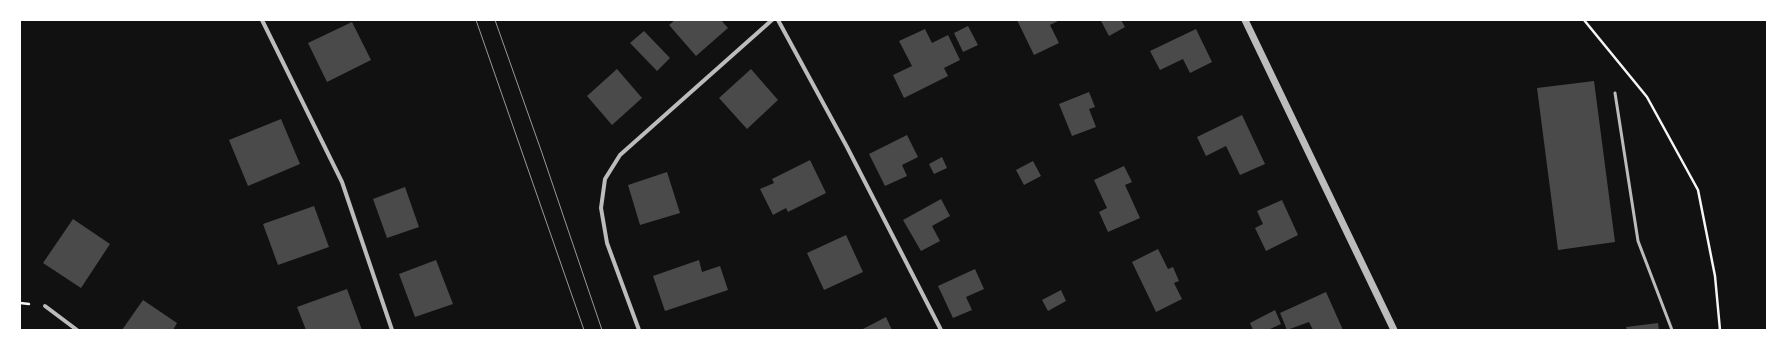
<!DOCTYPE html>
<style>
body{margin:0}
#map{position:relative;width:1787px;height:350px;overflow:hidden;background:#111;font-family:"Exo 2",sans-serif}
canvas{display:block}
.frame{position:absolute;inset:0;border:21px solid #fff;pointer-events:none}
</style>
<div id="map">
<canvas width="1787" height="350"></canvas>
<div class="frame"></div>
</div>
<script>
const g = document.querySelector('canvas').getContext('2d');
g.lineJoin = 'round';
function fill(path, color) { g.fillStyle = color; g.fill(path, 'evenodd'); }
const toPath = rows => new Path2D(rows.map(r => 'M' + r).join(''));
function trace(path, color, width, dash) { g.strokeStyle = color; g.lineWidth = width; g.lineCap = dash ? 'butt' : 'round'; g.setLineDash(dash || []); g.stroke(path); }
const building = toPath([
 [675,20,721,20,728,28,696,56,669,25],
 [1017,20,1060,20,1050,25,1059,43,1034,55],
 [1103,20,1121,20,1125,27,1109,36,1101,21],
 [352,22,371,60,327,82,308,43],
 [968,26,978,45,963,52,954,33],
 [925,29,932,43,948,35,960,60,944,68,948,76,904,98,893,75,912,66,899,41],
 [1196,29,1212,62,1190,73,1183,59,1160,70,1150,51],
 [644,31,670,58,657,71,630,43],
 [617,69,642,98,612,125,587,96],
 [751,69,778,100,747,129,719,98],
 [1594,81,1615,242,1558,250,1537,88],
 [1089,92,1095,107,1089,109,1096,127,1072,136,1059,104],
 [1242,115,1265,164,1240,175,1226,146,1206,156,1197,137],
 [281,119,300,164,248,186,229,140],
 [907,135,918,157,902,165,907,176,885,186,869,154],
 [942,157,947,168,934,174,929,164],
 [810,160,826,193,788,212,786,208,773,215,760,189,774,183,772,179],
 [1033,161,1041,176,1024,185,1016,170],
 [1124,166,1132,182,1125,185,1140,218,1108,232,1099,212,1107,208,1094,180],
 [667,172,680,213,640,225,628,185],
 [405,187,419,227,387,238,373,199],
 [941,199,950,216,932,226,940,241,921,251,903,220],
 [1282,200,1298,235,1266,251,1255,228,1263,224,1257,211],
 [314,206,329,247,278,265,263,224],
 [73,219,110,244,81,288,43,263],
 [846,235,863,272,824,290,807,253],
 [1158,249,1168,269,1173,267,1179,281,1174,283,1182,299,1156,312,1132,262],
 [436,260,453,304,415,317,399,274],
 [699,260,702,272,720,266,728,290,665,311,653,276],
 [975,269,984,289,966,297,972,310,953,318,938,286],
 [347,289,362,330,306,330,297,307],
 [1061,290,1066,301,1048,311,1042,300],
 [1326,292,1343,330,1313,330,1309,322,1287,330,1280,313],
 [143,300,177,323,173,330,122,330],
 [1275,310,1281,324,1268,330,1253,330,1250,323],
 [886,317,892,330,861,330],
 [1658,323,1659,330,1627,330,1626,327]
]);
const path = toPath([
 [1584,20,1647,97,1698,190,1715,276,1720,330],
 [20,303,29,304]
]);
const service = toPath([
 [1615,93,1638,241,1672,330]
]);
const minor = toPath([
 [262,20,342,182,392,330],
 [778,20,847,147,941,330],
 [45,306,77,330],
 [639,330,607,243,601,208,605,179,620,155,772,20]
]);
const tertiary = toPath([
 [1245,20,1394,330]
]);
const tram = toPath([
 [476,20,584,330],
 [495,20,542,153,602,330]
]);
fill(building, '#4a4a4a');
trace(path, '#f5f5f5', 2.5);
trace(service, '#bcbcbc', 3);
trace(minor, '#bcbcbc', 4);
trace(tertiary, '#bcbcbc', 7);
trace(tram, '#9a9a9a', 1);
</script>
